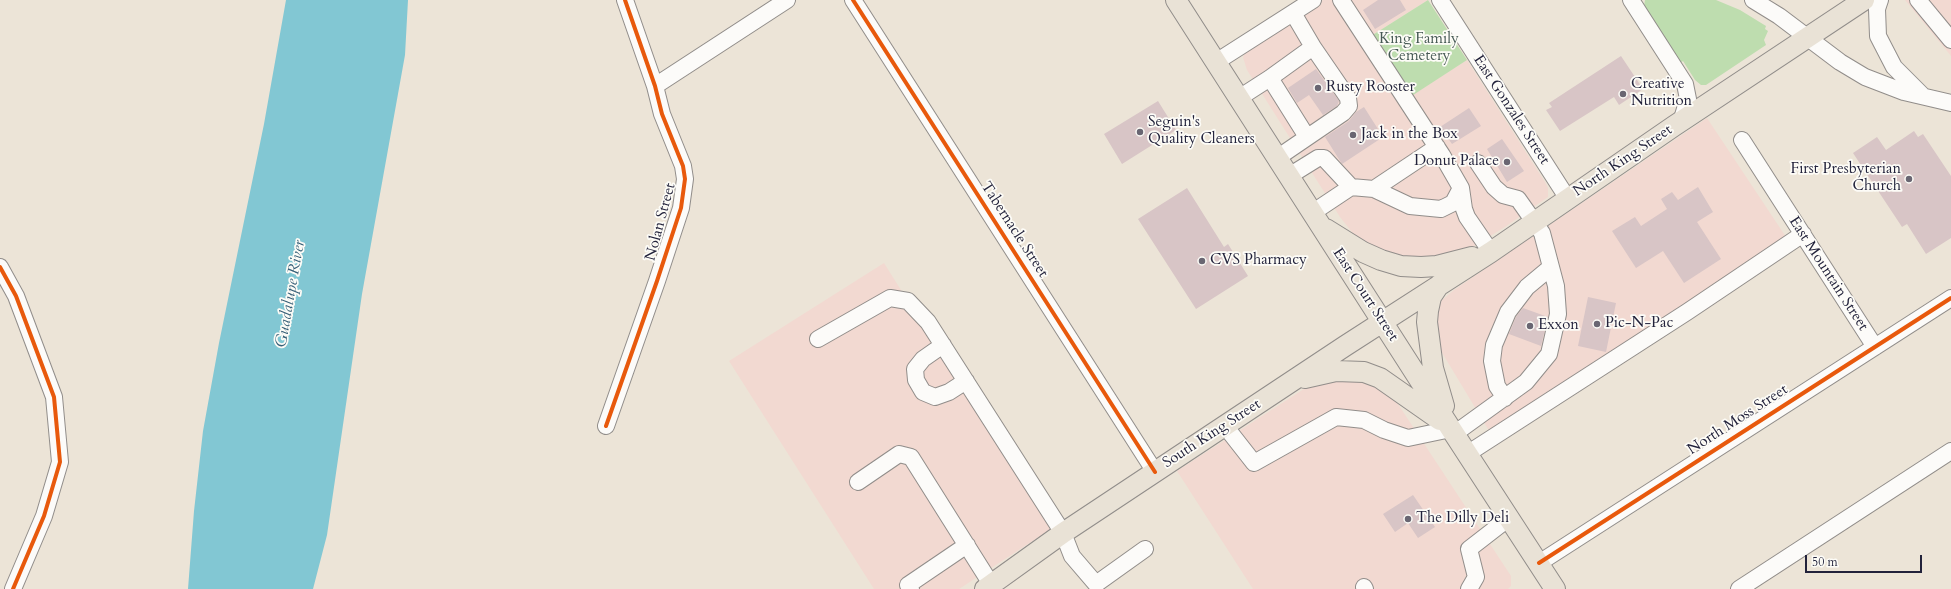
<!DOCTYPE html>
<style>
body{margin:0}
#map{position:relative;width:1951px;height:589px;overflow:hidden;background:#ece4d7;font-family:Cardo,serif}
canvas{display:block}
.scale{position:absolute;left:1805px;top:555px;width:117px;height:18px;box-sizing:border-box;border:2px solid #22223b;border-top:0;padding-left:5px;font-size:12px;line-height:14px;white-space:nowrap;color:#22223b;-webkit-text-stroke:3px #fdfcf7;paint-order:stroke}
</style>
<div id="map">
<canvas width="1951" height="589"></canvas>
<div class="scale">50 m</div>
</div>
<script>
const g = document.querySelector('canvas').getContext('2d');
g.lineJoin = 'round';
function fill(path, color) { g.fillStyle = color; g.fill(path, 'evenodd'); }
const toPath = rows => new Path2D(rows.map(r => 'M' + r).join(''));
function trace(path, color, width, dash) { g.strokeStyle = color; g.lineWidth = width; g.lineCap = dash ? 'butt' : 'round'; g.setLineDash(dash || []); g.stroke(path); }
function drawText(font, color, halo, rows, align = 'center') {
  g.font = font + ' Cardo,serif'; g.lineWidth = 3.5; g.setLineDash([]); g.textBaseline = 'middle'; g.strokeStyle = halo; g.fillStyle = color; for (const [text, x, y, turn = 0] of rows) {
    g.save(); g.translate(x, y); g.rotate((+turn || 0) * Math.PI / 180); g.textAlign = isNaN(turn) ? turn : align; if (halo) g.strokeText(text, 0, 0); g.fillText(text, 0, 0); g.restore();
  }
}
const built = toPath([
 [1323,0,1428,0,1371,36,1410,96,1467,60,1545,182,1548,188,1548,197,1505,227,1469,249,1433,261,1381,253,1355,236,1340,217,1247,70,1243,57,1247,49],
 [1905,0,1951,0,1951,56],
 [1707,118,1792,246,1494,439,1438,346,1435,328,1438,307,1442,300,1454,290],
 [884,263,1051,529,959,589,874,589,729,361],
 [1323,379,1373,382,1396,401,1511,576,1511,586,1508,589,1253,589,1177,471,1307,387]
]);
const green = toPath([
 [1428,0,1467,60,1410,97,1371,36],
 [1645,0,1716,0,1740,10,1766,26,1765,29,1768,31,1764,40,1766,45,1706,85,1701,85,1695,80,1683,61,1680,63,1644,6]
]);
const water = toPath([
 [286,0,408,0,405,55,362,294,327,535,313,589,188,589,194,511,203,431,219,343,264,124]
]);
const building = toPath([
 [1378,0,1400,0,1406,10,1375,29,1363,10],
 [1621,56,1643,89,1619,105,1614,97,1560,131,1546,110,1552,107,1549,103],
 [1316,69,1339,101,1337,106,1323,115,1309,95,1297,103,1288,88],
 [1158,101,1176,130,1122,164,1104,134],
 [1364,107,1383,137,1342,164,1325,137,1349,121,1356,112],
 [1469,108,1481,126,1452,144,1440,127],
 [1914,131,1918,137,1923,134,1951,176,1951,238,1926,254,1907,224,1902,227,1853,153,1877,137,1886,150],
 [1502,139,1524,171,1507,182,1487,149],
 [1698,187,1713,212,1697,222,1721,259,1684,283,1663,251,1636,268,1612,231,1635,217,1641,226,1667,209,1661,199,1672,192,1678,200],
 [1187,188,1224,247,1228,244,1248,276,1196,309,1138,219],
 [1588,297,1616,303,1606,352,1578,346],
 [1523,308,1548,317,1541,346,1509,334,1516,317],
 [1413,495,1435,527,1418,538,1408,523,1395,532,1383,514]
]);
const minor = toPath([
 [853,0,1155,472],
 [1341,0,1442,155,1461,188,1464,209,1467,217,1491,252],
 [1440,0,1568,199],
 [1631,0,1685,84,1688,99,1681,122],
 [1753,0,1779,16,1840,62,1865,77,1904,92,1951,103],
 [1880,0,1877,9,1878,36,1894,67,1922,95],
 [1918,0,1951,40],
 [1216,62,1313,0],
 [1270,78,1307,137],
 [655,86,787,0],
 [1239,98,1270,78,1313,47,1293,13],
 [1742,140,1875,347],
 [1277,158,1343,113,1349,106,1348,98,1313,47],
 [1289,176,1318,158,1324,158,1351,187],
 [1374,189,1437,147],
 [1312,213,1351,187,1374,189,1410,206,1441,209,1453,203,1461,188],
 [0,267,16,296,54,397,60,462,44,516,13,589],
 [818,339,890,298,908,301,928,322,1063,533,1072,556,1096,584,1145,549],
 [943,345,923,359,915,369,916,380,923,392,935,397,949,392,966,381],
 [1505,398,1497,386,1492,361,1494,345,1508,312,1527,287,1551,267],
 [606,426,657,281,681,208,685,179,683,166,662,114,655,86,625,0],
 [1225,426,1254,463,1336,417,1364,420,1384,430,1408,438,1451,429],
 [1454,434,1526,382,1549,354,1558,314,1556,286,1542,233,1518,199,1503,195,1494,187,1478,163],
 [1467,454,1687,312,1803,234],
 [858,482,899,454,911,457,991,584],
 [1539,563,1951,298],
 [1364,587,1365,589],
 [911,589,908,585,967,545],
 [1469,589,1476,577,1469,549,1509,518],
 [1739,589,1951,451]
]);
const major = toPath([
 [1176,0,1451,429,1555,589],
 [1326,229,1363,252,1381,260,1401,266,1421,267,1437,266,1472,257],
 [1439,285,1431,297,1428,311,1427,322,1433,368,1444,406],
 [1305,378,1336,371,1364,372,1380,378,1440,420],
 [985,589,1063,533,1345,346,1491,252,1674,126,1864,0]
]);
const cycleway = toPath([
 [853,0,1155,472],
 [0,267,16,296,54,397,60,462,44,516,13,589],
 [606,426,657,281,681,208,685,179,683,166,662,114,655,86,625,0],
 [1539,563,1951,298]
]);
const markers = [
 [1318,88,4,"#696672"],
 [1623,94,4,"#696672"],
 [1140,132,4,"#696672"],
 [1353,135,4,"#696672"],
 [1507,162,4,"#696672"],
 [1909,179,4,"#696672"],
 [1202,261,4,"#696672"],
 [1597,324,4,"#696672"],
 [1530,326,4,"#696672"],
 [1408,519,4,"#696672"]
];
const parkNames = [
 ["King Family",1419,40],
 ["Cemetery",1419,57]
];
const poiNames = [
 ["Creative",1631,85],
 ["Nutrition",1631,102],
 ["Rusty Rooster",1326,88],
 ["Seguin's",1148,123],
 ["Quality Cleaners",1148,140],
 ["Jack in the Box",1361,135],
 ["Donut Palace",1499,162,"right"],
 ["First Presbyterian",1901,170,"right"],
 ["Church",1901,187,"right"],
 ["CVS Pharmacy",1210,261],
 ["Pic-N-Pac",1605,324],
 ["Exxon",1538,326],
 ["The Dilly Deli",1416,519]
];
const streetNames = [
 ["East Gonzales Street",1511,110,57],
 ["North King Street",1623,161,-34],
 ["Nolan Street",661,222,-75],
 ["Tabernacle Street",1014,230,57],
 ["East Mountain Street",1828,274,57],
 ["East Court Street",1365,295,57],
 ["North Moss Street",1738,420,-33],
 ["South King Street",1212,434,-33]
];
const waterNames = [
 ["Guadalupe River",291,294,-80]
];
fill(built, '#f2d9d1');
fill(green, '#beddaf');
fill(water, '#82c7d3');
fill(building, '#d8c5c6');
trace(minor, '#918d8a', 18);
trace(major, '#918d8a', 22);
trace(minor, '#fcfbf9', 16);
trace(major, '#e9e2d6', 20);
trace(cycleway, '#e8590c', 4);
for (const [x, y, r, color] of markers) { const dot = new Path2D(); dot.arc(x, y, r, 0, 2 * Math.PI); g.fillStyle = color; g.fill(dot); trace(dot, '#fdfcf7', 1.5); }
drawText('15px', '#465954', '#fdfcf7', parkNames);
drawText('15px', '#22223b', '#fdfcf7', poiNames, 'left');
drawText('15px', '#22223b', '#fdfcf7', streetNames);
drawText('italic 16px', '#365f77', '#fdfcf7', waterNames);
</script>
